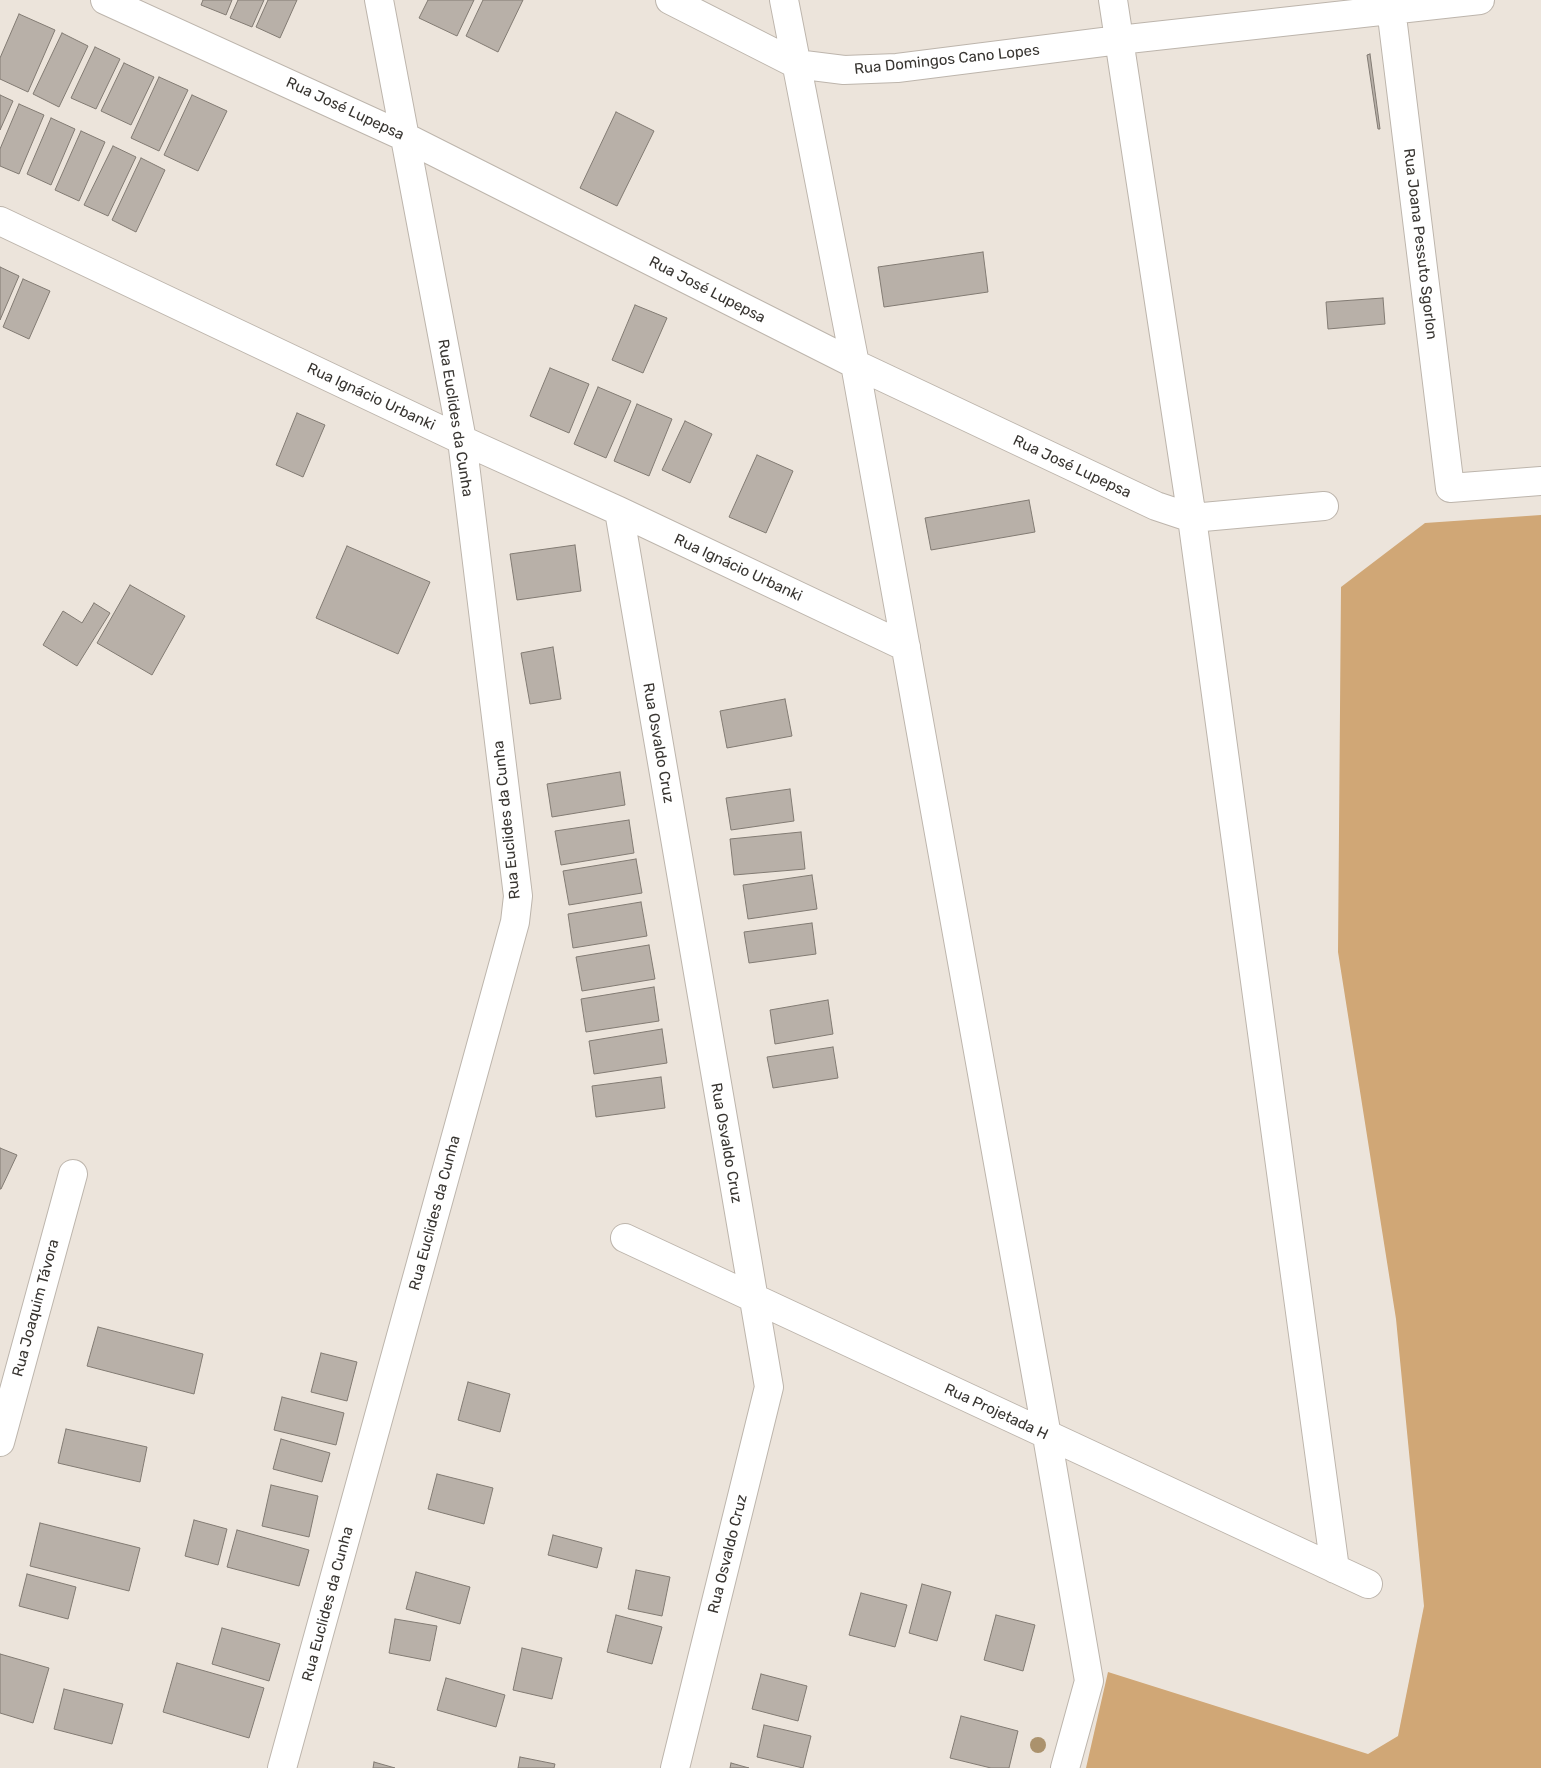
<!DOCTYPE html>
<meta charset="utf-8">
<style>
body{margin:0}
canvas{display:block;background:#ece4db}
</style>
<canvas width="1541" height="1768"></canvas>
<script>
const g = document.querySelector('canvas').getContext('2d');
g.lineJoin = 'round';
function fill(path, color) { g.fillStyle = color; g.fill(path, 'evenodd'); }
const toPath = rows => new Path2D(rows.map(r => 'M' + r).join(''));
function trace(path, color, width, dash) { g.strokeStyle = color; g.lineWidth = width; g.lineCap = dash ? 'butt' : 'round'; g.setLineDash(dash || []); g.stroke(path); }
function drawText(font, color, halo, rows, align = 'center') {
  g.font = font + ' Rubik,sans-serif'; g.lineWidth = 5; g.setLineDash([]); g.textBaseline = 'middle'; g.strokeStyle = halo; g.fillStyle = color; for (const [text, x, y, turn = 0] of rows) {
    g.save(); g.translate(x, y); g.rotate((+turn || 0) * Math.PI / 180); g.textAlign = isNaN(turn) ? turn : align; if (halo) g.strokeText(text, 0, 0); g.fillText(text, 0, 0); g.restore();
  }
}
const forest = toPath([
 [1541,515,1541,1768,1086,1768,1108,1672,1368,1754,1398,1736,1424,1606,1396,1319,1338,952,1341,587,1425,523]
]);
const building = toPath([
 [203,0,232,0,226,15,201,5,203,0],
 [238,0,264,0,252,27,230,18,238,0],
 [268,0,297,0,280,38,256,27,268,0],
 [428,0,474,0,457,36,419,18,428,0],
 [483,0,523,0,498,52,466,36,483,0],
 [19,14,55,30,28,92,0,79,0,58,19,14],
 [62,33,88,46,59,107,33,94,62,33],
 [95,47,120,59,96,109,71,98,95,47],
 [1370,54,1380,129,1378,129,1367,55,1370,54],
 [124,63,154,77,131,125,101,111,124,63],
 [159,77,188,90,159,151,131,138,159,77],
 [0,95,13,101,0,130,0,95],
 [192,95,227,111,198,171,164,155,192,95],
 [19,104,44,115,19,174,0,166,0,149,19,104],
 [616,112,654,131,617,206,580,188,616,112],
 [51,118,75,129,51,185,27,174,51,118],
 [81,131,105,142,79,201,55,190,81,131],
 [113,146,136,157,108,216,84,205,113,146],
 [141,158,165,170,136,232,112,220,141,158],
 [983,252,988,292,884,307,878,267,983,252],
 [0,267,19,276,0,320,0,267],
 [23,279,50,291,29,339,3,327,23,279],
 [1383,298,1385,324,1328,329,1326,302,1383,298],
 [635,305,667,318,643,373,612,360,635,305],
 [550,368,589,384,569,433,530,416,550,368],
 [598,387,631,401,606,458,574,444,598,387],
 [637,404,672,419,649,476,614,461,637,404],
 [297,413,325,425,303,477,276,465,297,413],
 [685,421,712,434,690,483,662,470,685,421],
 [757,455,793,471,766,533,729,517,757,455],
 [1029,500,1035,532,931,550,925,518,1029,500],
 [575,545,581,591,517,600,510,554,575,545],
 [347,546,430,582,398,654,316,618,347,546],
 [130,585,185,616,152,675,97,643,130,585],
 [94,603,110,613,77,666,43,645,63,611,82,623,94,603],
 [553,647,561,699,530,704,521,653,553,647],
 [785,699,792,736,727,748,720,711,785,699],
 [620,772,625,805,552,817,547,784,620,772],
 [790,789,794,821,731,830,726,798,790,789],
 [629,820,634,853,561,865,555,831,629,820],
 [801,832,805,869,734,875,730,839,801,832],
 [636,859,642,893,569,905,563,871,636,859],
 [812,875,817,909,748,919,743,885,812,875],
 [641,902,647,936,573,948,568,914,641,902],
 [812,923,816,954,749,963,744,932,812,923],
 [649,945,655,979,582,991,576,957,649,945],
 [654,987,659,1021,586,1032,581,999,654,987],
 [828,1000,833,1034,775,1044,770,1010,828,1000],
 [662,1029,667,1063,594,1074,589,1041,662,1029],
 [833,1047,838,1078,773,1088,767,1057,833,1047],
 [661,1077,665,1108,596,1117,592,1086,661,1077],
 [0,1148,17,1155,1,1189,0,1189,0,1148],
 [98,1327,203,1354,194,1394,87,1366,98,1327],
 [321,1353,357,1362,347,1401,311,1392,321,1353],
 [468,1382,510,1394,500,1432,458,1420,468,1382],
 [282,1397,344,1413,336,1445,274,1430,282,1397],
 [66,1429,147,1447,140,1482,58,1463,66,1429],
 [281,1439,330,1453,322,1482,273,1469,281,1439],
 [437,1474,493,1488,484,1524,428,1509,437,1474],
 [271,1485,318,1496,309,1537,262,1526,271,1485],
 [194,1520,227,1529,218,1565,185,1556,194,1520],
 [40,1523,140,1548,129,1591,30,1566,40,1523],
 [237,1530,309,1550,299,1586,227,1567,237,1530],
 [553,1535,602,1548,597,1568,548,1555,553,1535],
 [636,1570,670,1577,662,1616,628,1609,636,1570],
 [416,1572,470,1587,460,1624,406,1609,416,1572],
 [27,1574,76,1587,68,1619,19,1606,27,1574],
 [922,1584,951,1592,937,1641,909,1633,922,1584],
 [861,1593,907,1605,895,1647,849,1635,861,1593],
 [616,1615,662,1627,652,1664,607,1652,616,1615],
 [996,1615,1035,1625,1023,1671,984,1660,996,1615],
 [395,1619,437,1626,430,1661,389,1653,395,1619],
 [222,1628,280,1644,269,1681,212,1664,222,1628],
 [522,1648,562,1658,552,1699,513,1690,522,1648],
 [0,1654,49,1668,33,1723,0,1713,0,1654],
 [177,1663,264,1688,249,1738,163,1712,177,1663],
 [761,1674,807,1686,798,1721,752,1709,761,1674],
 [446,1678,505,1695,496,1727,437,1710,446,1678],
 [64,1689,123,1704,112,1744,54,1729,64,1689],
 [961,1716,1018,1731,1009,1768,991,1768,950,1758,961,1716],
 [764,1725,811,1736,803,1768,757,1757,764,1725],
 [520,1757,555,1764,554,1768,518,1768,520,1757],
 [374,1762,395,1768,373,1768,374,1762],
 [731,1763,749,1768,730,1768,731,1763]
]);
const minor = toPath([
 [105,0,403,136,855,364,1156,506,1192,518,1324,506],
 [670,0,796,64,844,70,897,68,1119,40,1480,0],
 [784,0,855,364,1047,1436,1089,1681,1065,1768],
 [1113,0,1192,518,1335,1569],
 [1390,0,1450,488,1541,481],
 [0,221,462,440,619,511,906,647],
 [619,511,769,1387,675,1768],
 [625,1238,1368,1584],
 [0,1442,73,1174],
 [282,1768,515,922,518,896,462,440,379,0]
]);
const trees = [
 [1038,1745]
];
const streetNames = [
 ["Rua Domingos Cano Lopes",947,60,-6],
 ["Rua José Lupepsa",345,109,25],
 ["Rua Joana Pessuto Sgorlon",1420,244,83],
 ["Rua José Lupepsa",707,290,27],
 ["Rua Ignácio Urbanki",371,397,25],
 ["Rua Euclides da Cunha",455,418,81],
 ["Rua José Lupepsa",1072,467,25],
 ["Rua Ignácio Urbanki",738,568,25],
 ["Rua Osvaldo Cruz",658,743,80],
 ["Rua Euclides da Cunha",507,820,-96],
 ["Rua Osvaldo Cruz",726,1143,80],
 ["Rua Euclides da Cunha",435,1213,-75],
 ["Rua Joaquim Távora",36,1308,-75],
 ["Rua Projetada H",996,1412,25],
 ["Rua Osvaldo Cruz",728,1554,-76],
 ["Rua Euclides da Cunha",328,1604,-75]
];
fill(forest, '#d0a776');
fill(building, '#b8b0a8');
trace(building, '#827b73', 1);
trace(minor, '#bdb5ac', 30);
trace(minor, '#fff', 28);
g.fillStyle = '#ab926d';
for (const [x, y] of trees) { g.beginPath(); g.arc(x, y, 8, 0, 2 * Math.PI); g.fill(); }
drawText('15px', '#383531', '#fff', streetNames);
</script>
